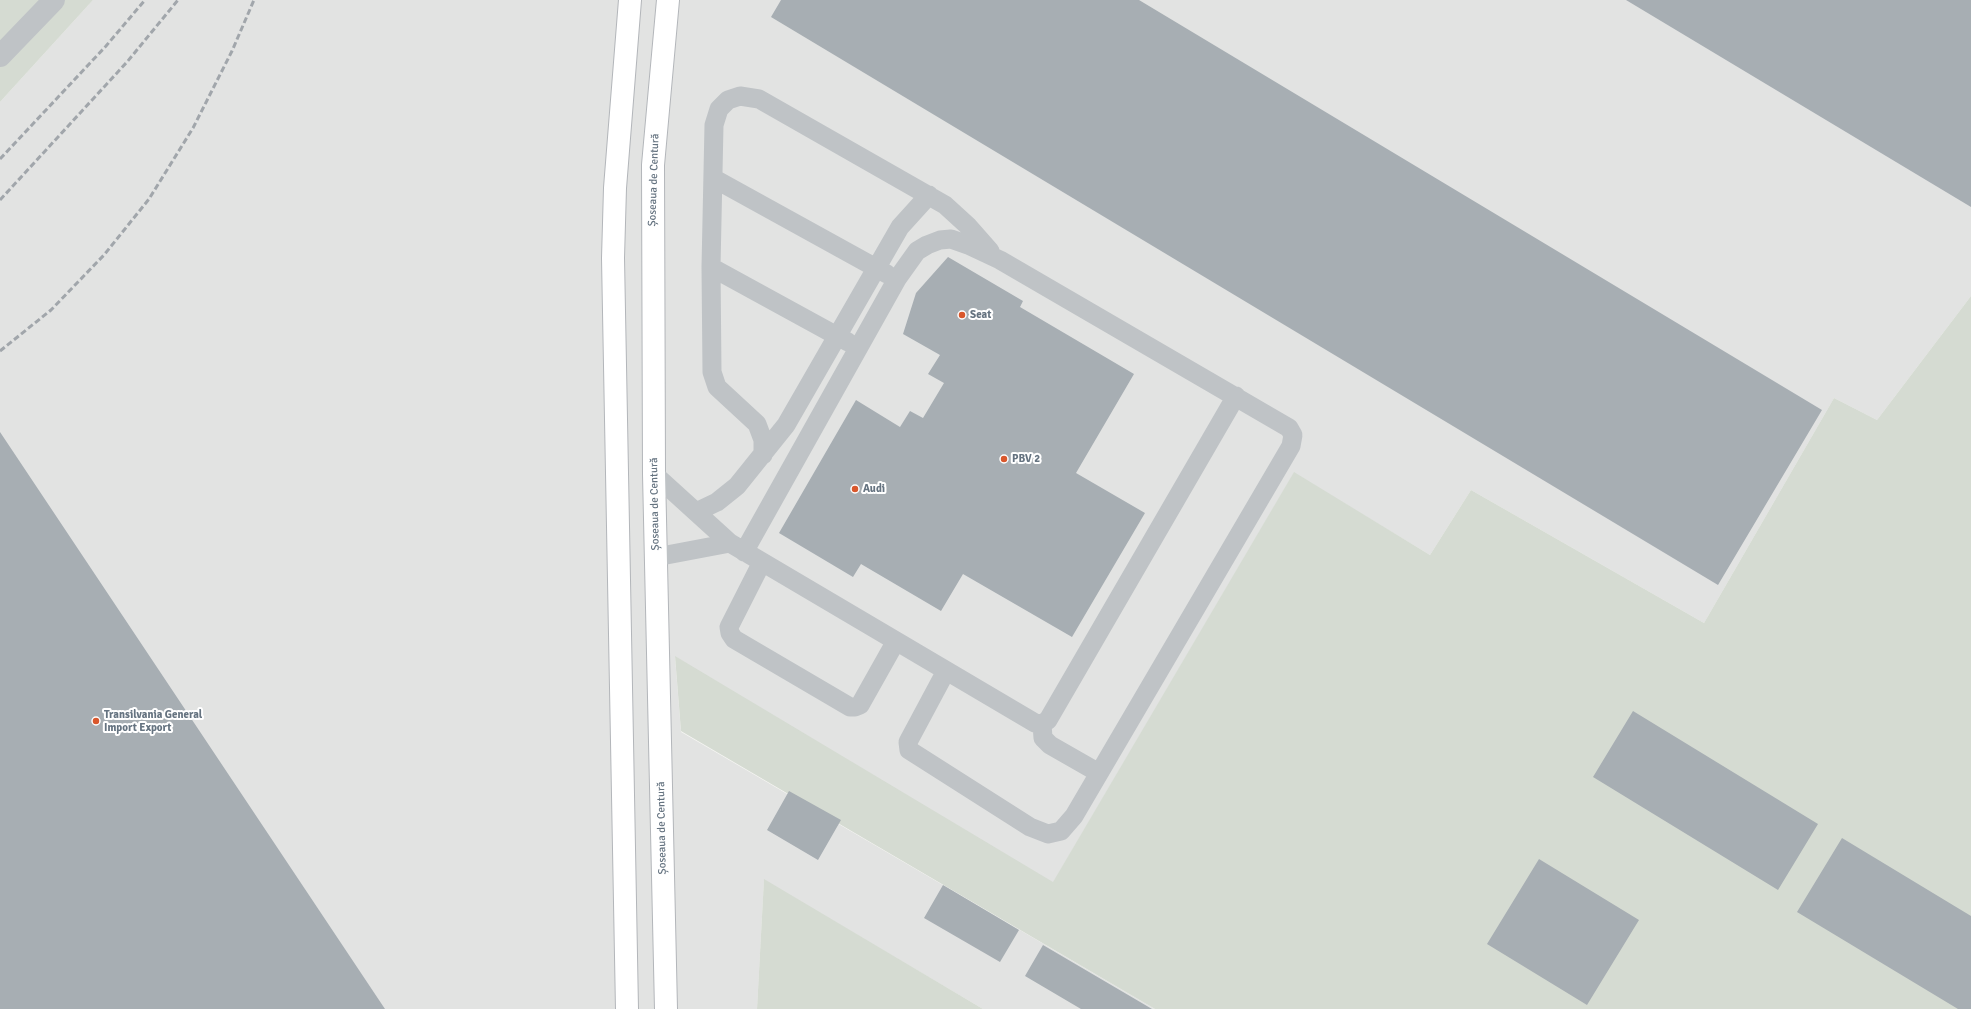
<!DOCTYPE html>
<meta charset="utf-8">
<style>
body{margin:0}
canvas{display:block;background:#f4f4f1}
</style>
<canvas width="1971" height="1009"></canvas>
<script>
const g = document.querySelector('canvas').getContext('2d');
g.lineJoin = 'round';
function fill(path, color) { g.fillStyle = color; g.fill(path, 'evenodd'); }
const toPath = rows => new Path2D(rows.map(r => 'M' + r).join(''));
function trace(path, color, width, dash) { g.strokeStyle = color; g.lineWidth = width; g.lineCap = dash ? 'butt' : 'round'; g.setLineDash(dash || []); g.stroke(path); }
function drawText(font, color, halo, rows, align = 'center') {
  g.font = font + ' Signika,sans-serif'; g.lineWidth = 4; g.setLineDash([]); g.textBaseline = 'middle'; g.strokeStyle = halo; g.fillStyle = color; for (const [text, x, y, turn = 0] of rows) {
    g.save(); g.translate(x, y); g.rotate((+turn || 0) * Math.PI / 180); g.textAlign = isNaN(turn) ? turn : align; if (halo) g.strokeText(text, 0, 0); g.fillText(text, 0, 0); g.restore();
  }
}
const built = toPath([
 [93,0,1971,0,1971,296,1877,420,1834,398,1704,623,1471,490,1430,555,1294,473,1053,883,675,657,681,732,1155,1009,983,1009,764,880,757,1009,0,1009,0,102]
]);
const green = toPath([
 [0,0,93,0,0,102],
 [1971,296,1971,1009,1155,1009,681,731,675,656,1053,882,1294,472,1430,555,1471,490,1704,623,1834,398,1877,420],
 [764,879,983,1009,757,1009]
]);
const building = toPath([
 [781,0,1139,0,1822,410,1718,585,771,17],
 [1626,0,1971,0,1971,207],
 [948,257,1023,301,1020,307,1134,374,1076,473,1145,513,1072,637,963,574,941,611,861,564,853,577,779,533,856,400,900,427,910,411,923,418,944,383,928,374,940,355,903,334,916,293],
 [0,432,385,1009,0,1009],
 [1633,711,1818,824,1778,890,1593,777],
 [789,791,841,820,818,860,767,830],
 [1842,838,1971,916,1971,1009,1958,1009,1797,912],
 [1539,859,1639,920,1587,1005,1487,944],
 [943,885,1019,930,1000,962,924,918],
 [1043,945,1152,1009,1081,1009,1025,976]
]);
const service = toPath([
 [713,178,887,274],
 [711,267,848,342],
 [763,455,763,440,757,424,717,387,712,372,711,267,714,125,719,109,728,100,740,96,759,99,945,205,968,226,990,251],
 [654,474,730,543,1035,723,1042,724,1048,720,1236,396],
 [696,512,717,502,737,486,786,425,900,227,929,195],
 [744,552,897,279,917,251,927,245,940,240,951,239,968,245,1000,260,1289,428,1293,435,1291,446,1074,816,1061,831,1048,834,1030,827,909,750,908,742,946,671],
 [656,557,730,543],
 [762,562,729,627,730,633,734,639,850,707,855,707,860,705,896,641],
 [1042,724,1043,738,1050,745,1099,773]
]);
const minor = toPath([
 [0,56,54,0]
]);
const primary = toPath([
 [627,1009,613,258,615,188,630,0],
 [666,1009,654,474,653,165,668,0]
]);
const rail = toPath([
 [0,159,106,46,145,0],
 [0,200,127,62,178,0],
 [0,351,51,310,104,255,149,199,193,128,232,51,254,0]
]);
const markers = [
 [962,315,4,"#d9572c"],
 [1004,459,4,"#d9572c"],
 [855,489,4,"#d9572c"],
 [96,721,4,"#d9572c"]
];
const streetNames = [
 ["Șoseaua de Centură",654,180,-88],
 ["Șoseaua de Centură",655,504,-91],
 ["Șoseaua de Centură",662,828,-91]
];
const poiNames = [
 ["Seat",970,315],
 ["PBV 2",1012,459],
 ["Audi",863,489],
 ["Transilvania General",104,715],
 ["Import Export",104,728]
];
fill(built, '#e2e3e2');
fill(green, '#d5dbd2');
fill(building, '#a7aeb3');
trace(primary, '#b3b6ba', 24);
trace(service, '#bfc3c6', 19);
trace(minor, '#bfc3c6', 22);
trace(primary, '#fff', 22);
trace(rail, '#a1a6ab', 3, [6, 3]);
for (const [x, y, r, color] of markers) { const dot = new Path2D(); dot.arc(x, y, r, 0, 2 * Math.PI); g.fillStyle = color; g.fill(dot); trace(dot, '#fff', 1.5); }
drawText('11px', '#657380', '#fff', streetNames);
drawText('bold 11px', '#657380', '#fff', poiNames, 'left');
</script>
